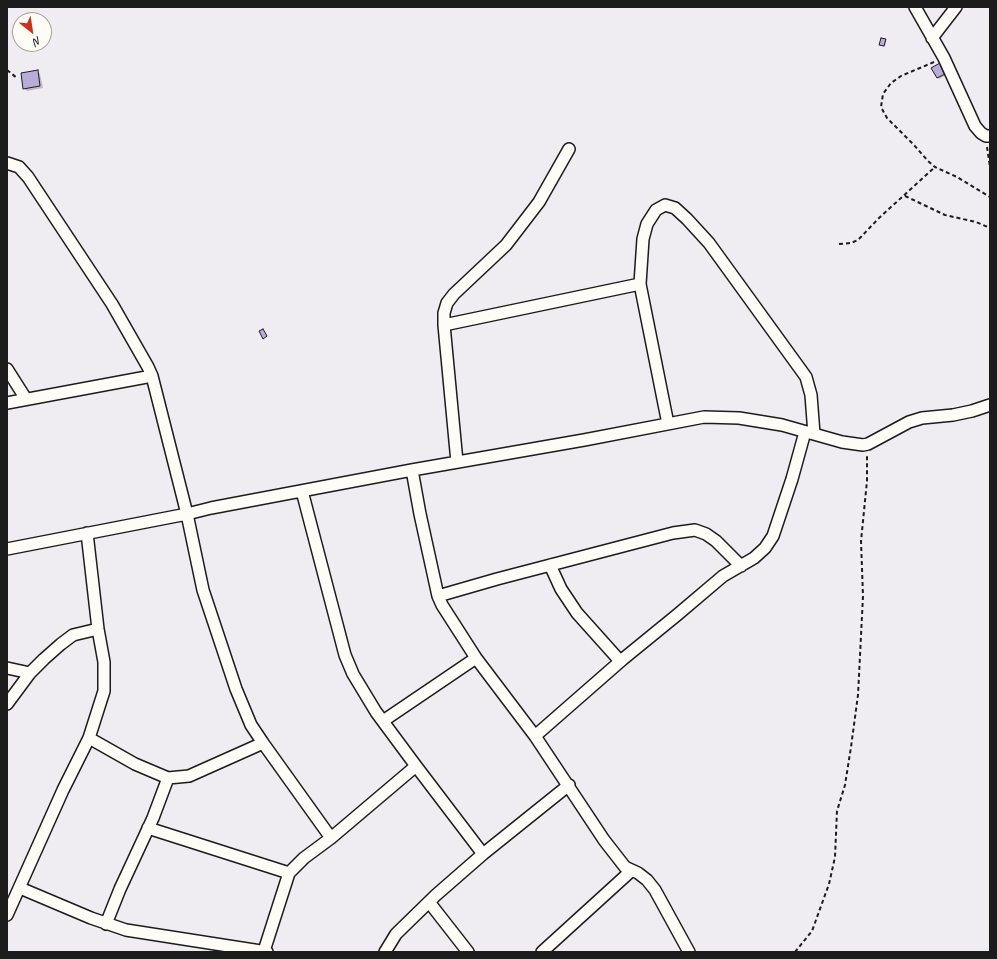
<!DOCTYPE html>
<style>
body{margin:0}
#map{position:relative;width:997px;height:959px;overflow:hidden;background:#efecf2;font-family:Caveat,sans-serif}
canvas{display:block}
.frame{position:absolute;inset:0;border:8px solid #1c1c1c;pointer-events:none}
.north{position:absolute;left:12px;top:12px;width:40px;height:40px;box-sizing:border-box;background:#fdfcf7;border:1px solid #a3a29f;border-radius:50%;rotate:150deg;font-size:11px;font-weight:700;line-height:16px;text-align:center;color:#1c1c1c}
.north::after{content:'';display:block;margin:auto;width:14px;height:18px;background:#c8321e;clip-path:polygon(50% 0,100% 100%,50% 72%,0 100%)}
</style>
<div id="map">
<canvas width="997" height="959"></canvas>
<div class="frame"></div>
<div class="north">N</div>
</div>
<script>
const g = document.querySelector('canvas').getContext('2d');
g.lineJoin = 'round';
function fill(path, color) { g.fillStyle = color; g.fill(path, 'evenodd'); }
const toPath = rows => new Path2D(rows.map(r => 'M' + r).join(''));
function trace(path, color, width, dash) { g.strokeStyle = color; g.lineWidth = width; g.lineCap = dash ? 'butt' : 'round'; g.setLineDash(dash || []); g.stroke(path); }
const shadow = toPath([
 [885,40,886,41,885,47,882,46,880,45],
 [941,66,946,75,939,79,933,68],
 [37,71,40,74,43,88,27,91,24,88]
]);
const building = toPath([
 [881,38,886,39,884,46,879,45,881,38],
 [940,63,945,74,937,78,931,68,940,63],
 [38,70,40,86,23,89,21,73,38,70],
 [263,329,267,336,263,339,259,331,263,329]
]);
const path = toPath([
 [934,62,901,76,891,83,883,94,881,107,887,118,914,145,928,161,935,167,957,177,990,197],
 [7,70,17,78],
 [987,147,990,167],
 [905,196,945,215,976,222,990,228],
 [839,244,851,243,858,240,879,218,935,167],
 [795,952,812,931,829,884,835,857,837,811,845,785,851,747,858,695,863,596,861,541,867,481,867,455]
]);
const minor = toPath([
 [915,7,944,58,975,126,981,133,986,136,990,136],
 [932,38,956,7],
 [7,163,19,167,28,177,112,304,148,367,152,376,187,514,203,590,236,689,251,725,263,743,331,838],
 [444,325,640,284],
 [7,369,26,399],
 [7,403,152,376],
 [668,424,640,284,643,239,647,224,656,210,665,205,675,208,687,219,709,243,806,377,811,395,814,434],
 [457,462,444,325,444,313,447,303,454,294,506,245,539,202,569,149],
 [412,470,420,514,438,596,442,605,476,658,535,736,604,840,625,867,638,873,647,880,655,890,689,952],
 [302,491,345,655,353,674,376,712,416,766,483,854],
 [7,549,187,514,211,508,412,470,584,440,704,417,739,418,782,425,842,442,863,445,868,444,909,422,922,418,953,415,972,411,990,405],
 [550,565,561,589,577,613,620,661],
 [438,596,497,579,673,533,695,530,706,534,716,541,741,566],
 [7,668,30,673],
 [7,704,30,673,44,659,61,644,73,635,98,629],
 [383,721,476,658],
 [535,736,623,659,677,615,723,576,754,558,765,548,773,536,792,479,805,432],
 [89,738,135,764,168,778,189,776,263,743],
 [148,828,289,873],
 [20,888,91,918,126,930,267,952],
 [429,902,468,952],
 [7,915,63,790,89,738,104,691,104,662,98,629,87,533],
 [106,924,120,889,153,818,168,778],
 [264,951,289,873,304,858,331,838,416,766],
 [385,952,396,934,436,895,483,854,569,785],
 [542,952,631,871]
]);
fill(shadow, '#0003');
fill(building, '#b9acdc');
trace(building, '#1c1c1c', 1);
trace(minor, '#1c1c1c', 14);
trace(path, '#1c1c1c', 2, [4, 3]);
trace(minor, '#fdfcf7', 11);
</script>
